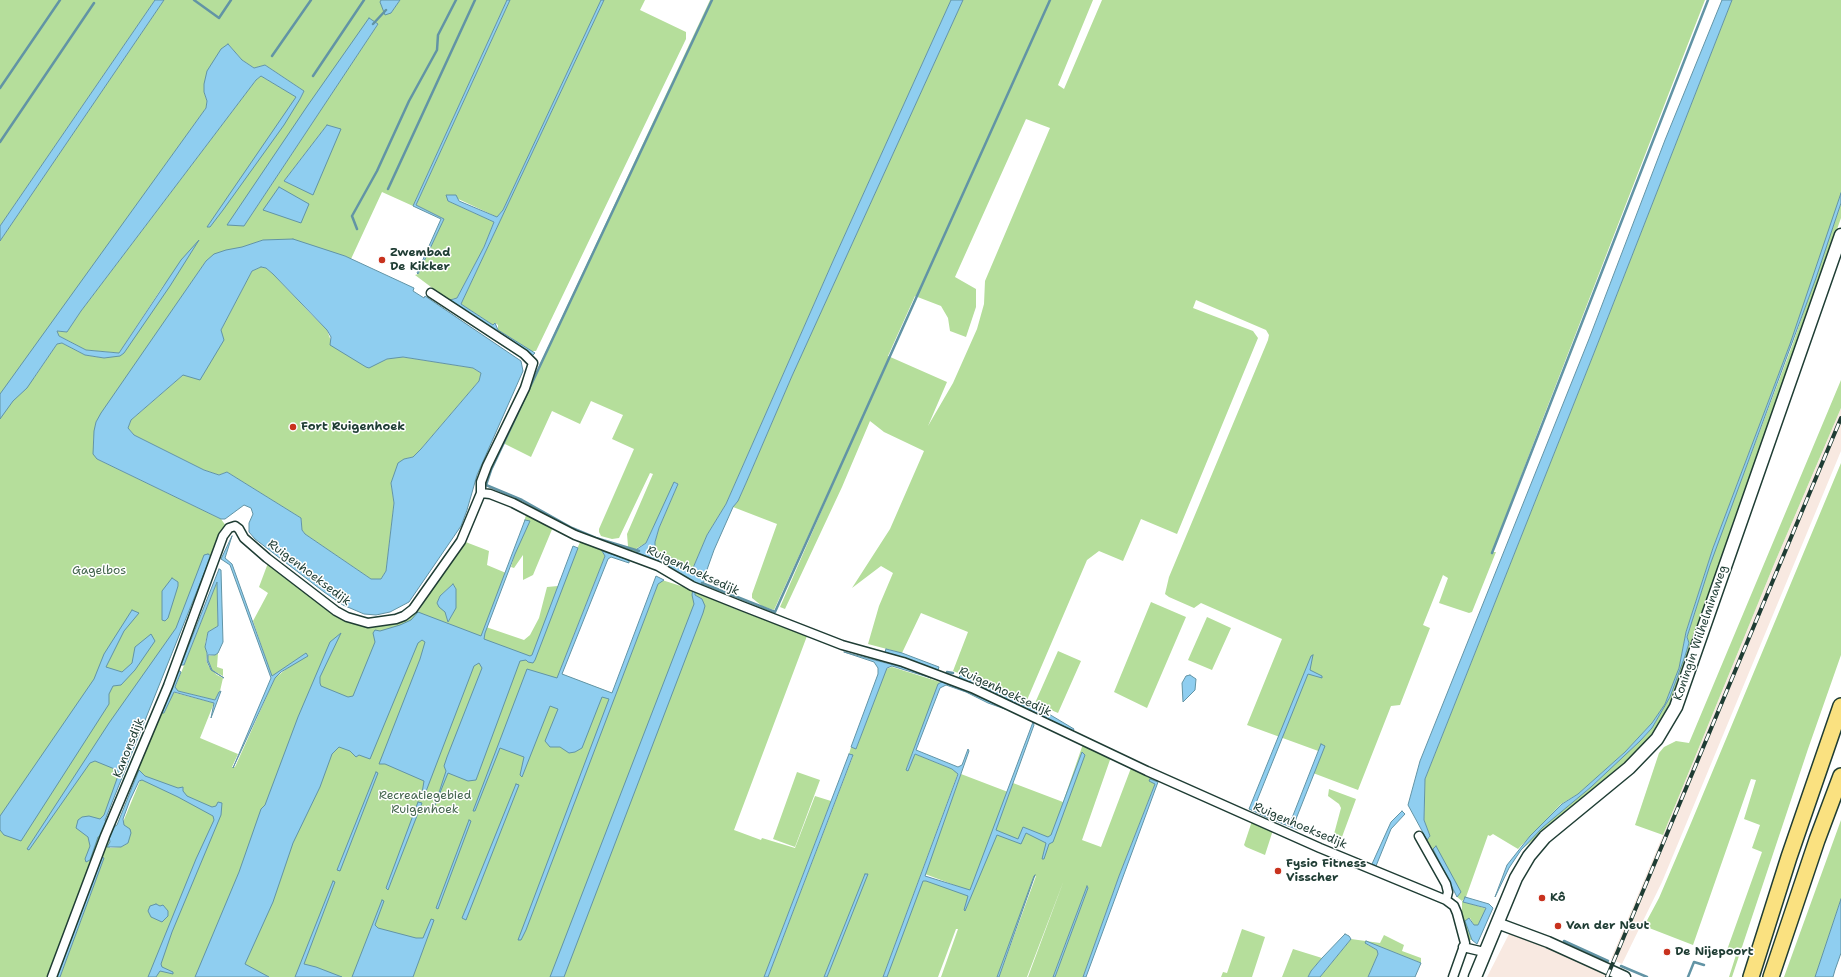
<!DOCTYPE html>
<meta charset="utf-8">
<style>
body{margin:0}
canvas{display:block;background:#fff}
</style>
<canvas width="1841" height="977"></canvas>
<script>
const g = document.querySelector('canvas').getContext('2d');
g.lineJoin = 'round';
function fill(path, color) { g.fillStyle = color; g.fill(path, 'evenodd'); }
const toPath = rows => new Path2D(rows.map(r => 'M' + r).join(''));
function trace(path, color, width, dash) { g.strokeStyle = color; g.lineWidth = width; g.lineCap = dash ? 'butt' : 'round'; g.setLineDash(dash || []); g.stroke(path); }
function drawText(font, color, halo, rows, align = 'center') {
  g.font = font + ' "Shantell Sans",sans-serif'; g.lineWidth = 3; g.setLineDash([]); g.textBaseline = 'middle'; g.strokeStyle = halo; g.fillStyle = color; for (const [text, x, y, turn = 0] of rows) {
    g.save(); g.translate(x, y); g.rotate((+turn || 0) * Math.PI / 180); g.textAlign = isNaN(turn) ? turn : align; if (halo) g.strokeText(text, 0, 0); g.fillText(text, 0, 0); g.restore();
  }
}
const built = toPath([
 [1841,408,1841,451,1662,882,1622,964,1611,959,1663,835,1775,562],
 [1512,933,1605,974,1609,977,1487,977,1509,934]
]);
const green = toPath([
 [0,0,155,0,0,226],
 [164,0,381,0,380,2,391,13,400,0,507,0,413,206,382,192,351,259,345,256,263,240,206,261,96,422,93,443,97,459,221,519,226,526,219,536,211,556,105,820,107,826,48,977,0,977,0,241],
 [370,19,378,24,244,226],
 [228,44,242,60,254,68,265,65,304,91,300,99,261,76,256,80,81,311,67,332,57,331,59,336,86,350,119,353,165,283,124,353,104,358,85,355,62,343,57,344,34,378,20,368,206,108,207,101,204,92],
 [327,125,333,127,300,188,284,181],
 [510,0,601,0,503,210,497,217,456,198,448,201,494,222,484,247,457,298,452,299,451,302,415,275,418,274,444,219,416,205],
 [604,0,645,0,640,10,686,32,686,39,536,351,532,351,498,330,498,325,495,323,493,325,461,304],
 [710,0,951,0,833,261,726,504,707,535,693,568,689,570,670,557,656,552,655,549,655,542,659,528,678,484,675,482,646,543,637,548,636,552,626,551,628,546,627,534,653,474,650,473,619,538,612,539,601,536,599,532,599,529,634,449,612,439,623,415,591,401,580,424,552,411,531,457,503,443],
 [963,0,1093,0,1058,85,1064,89,1102,0,1705,0,1540,426,1492,552,1496,552,1472,612,1469,613,1439,603,1448,578,1443,575,1423,625,1430,628,1400,705,1391,706,1358,790,1313,773,1321,752,1247,725,1282,639,1201,603,1194,608,1169,597,1165,594,1169,577,1268,340,1269,335,1266,330,1196,300,1193,308,1253,331,1258,338,1177,534,1141,519,1123,561,1099,551,1087,560,1027,700,953,671,968,632,921,613,902,653,868,644,879,606,893,573,881,566,852,588,890,529,924,451,884,432,870,421,842,487,785,609,780,607,854,436,774,610,762,606,752,598,752,594,777,524,733,507,738,501,746,483,792,376],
 [1026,119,1050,128,985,281,984,304,977,329,953,383,928,426,947,382,888,356,915,296,941,306,948,318,950,331,966,337,976,307,976,289,955,277],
 [1732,0,1841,0,1841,193,1837,207,1790,344,1713,548,1686,632,1679,668,1665,704,1652,723,1625,752,1578,794,1561,804,1518,849,1493,834,1490,836,1488,835,1466,897,1462,901,1487,909,1478,925,1474,925,1470,918,1465,921,1472,939,1469,941,1462,916,1462,901,1457,897,1461,892,1427,840,1430,837,1424,820,1425,779,1594,353],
 [1841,203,1841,218,1731,528,1674,700,1655,732,1644,744,1608,779,1521,850,1543,827,1591,787,1642,739,1652,728,1670,697,1685,656,1689,643,1687,637,1713,555,1792,346],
 [261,267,266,268,273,274,311,314,327,330,331,341,379,362,393,357,403,357,473,368,481,373,479,381,421,449,413,457,404,459,391,483,394,503,386,571,381,579,371,579,305,534,302,530,301,518,227,472,219,475,204,470,134,435,128,428,131,420,183,375,221,330,252,271],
 [1841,380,1841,408,1775,562,1663,835,1635,825,1659,753,1664,747,1676,741,1689,743],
 [1841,463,1841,655,1808,749,1732,977,1729,977,1736,955,1735,952,1727,950,1762,852,1752,848,1760,825,1744,819,1756,780,1751,779,1693,945,1644,926,1659,898,1691,823],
 [526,515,553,527,533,575,523,580,523,555,514,568,511,567],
 [581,540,606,551,602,551,605,556,559,673,615,694,658,584,662,580,684,587,738,610,807,636,734,830,761,840,762,838,795,848,815,796,831,801,764,977,60,977,104,858,102,857,108,836,110,848,121,847,128,843,123,822,140,781,135,777,157,722,162,713,164,713,172,692,214,703,200,738,238,754,232,767,235,767,275,678,306,653,272,677,253,621,268,593,259,587,268,563,343,617,396,622,418,612,463,541,489,551,487,565,506,573,486,627,524,640,530,635,539,618,547,587,558,586,560,579,564,578],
 [453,584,456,589,456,607,448,622,446,612,437,603,440,596],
 [217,582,218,626,208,632,205,644,207,653,206,660,209,667,217,675,223,678,220,691,215,700,178,691,175,688],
 [1151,602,1186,617,1147,708,1114,692],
 [1207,617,1231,628,1212,670,1188,660],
 [1058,651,1081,661,1058,713,1035,703],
 [218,653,217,667,223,669,223,676,212,670,208,660,208,656,215,655],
 [892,667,940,682,906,770,915,754,952,769,958,773,883,977,827,977,867,874,865,875,824,977,768,977,853,756,849,754,851,747,856,749,886,669],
 [1083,744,1111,757,1082,840,1101,847,1131,768,1156,779,1156,781,1150,779,1155,784,1119,876,1083,977,1055,977,1088,888,1087,886,1053,977,1028,977,1064,880,1027,977,999,977,1036,876,1034,877,997,977,941,977,958,929,956,929,938,977,886,977,922,878,972,893,1013,783,1063,802],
 [797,772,820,780,795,847,773,839],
 [961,774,1008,792,970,891,925,874],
 [1329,789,1356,799,1339,845,1334,839,1334,834,1341,808,1339,804,1328,796],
 [1841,820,1841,899,1822,957,1815,977,1784,977],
 [1252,821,1273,830,1265,855,1246,847,1244,845],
 [1242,929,1265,937,1252,977,1221,977,1223,972,1227,973],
 [1384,935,1404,945,1402,951,1421,958,1421,963,1383,948,1366,944,1377,950,1378,954,1368,977,1320,977,1351,939,1380,943],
 [1293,949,1322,958,1311,971,1308,977,1282,977]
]);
const water = toPath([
 [155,0,164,0,0,241,0,226,155,0],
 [381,0,400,0,391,13,385,15,380,2,381,0],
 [507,0,510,0,416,205,444,219,418,274,417,273,441,219,413,206,507,0],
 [601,0,604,0,461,304,493,325,495,323,498,330,535,353,532,356,450,300,457,298,484,247,494,222,448,201,446,195,456,195,459,201,497,217,503,210,601,0],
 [951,0,963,0,792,376,746,483,738,501,733,507,714,550,704,578,704,582,702,585,698,585,695,592,695,595,702,599,705,606,703,613,564,977,550,977,694,604,692,595,694,581,665,564,636,552,637,549,646,543,674,482,678,484,659,528,655,542,655,549,656,552,670,557,688,569,693,568,707,535,726,504,833,261,951,0],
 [1722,0,1732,0,1594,353,1425,779,1424,820,1430,836,1427,840,1408,805,1420,761,1589,339,1665,140,1722,0],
 [369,18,378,24,244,226,227,225,308,105,369,18],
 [228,44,242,60,254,68,265,65,304,91,300,99,284,125,223,210,210,227,207,227,296,97,261,76,256,80,81,311,67,332,57,331,59,336,86,350,119,353,181,260,199,240,170,286,124,353,120,356,104,358,85,355,62,343,57,344,27,388,13,401,0,419,0,394,206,108,207,101,204,92,204,84,207,71,221,49,228,44],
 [327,125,341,129,313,195,284,181,327,125],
 [279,187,309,204,301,223,263,210,279,187],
 [1841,193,1841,203,1816,278,1710,565,1687,637,1689,643,1685,656,1670,697,1652,728,1640,741,1591,787,1543,827,1521,850,1509,868,1495,897,1507,865,1530,836,1562,804,1578,794,1625,752,1652,723,1665,704,1679,668,1686,632,1713,548,1790,344,1841,193],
 [293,239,345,256,414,288,413,291,424,298,425,296,521,361,523,371,477,475,467,510,461,526,409,602,390,612,376,615,364,614,343,605,324,592,255,539,249,532,249,523,253,514,251,508,244,505,225,519,221,519,97,459,93,454,94,431,96,422,101,413,206,261,214,254,226,250,242,247,263,240,293,239],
 [261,267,266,268,273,274,327,330,331,337,330,345,366,367,369,368,387,359,403,357,473,368,481,373,479,381,421,449,413,457,404,459,398,463,391,483,394,503,386,571,381,579,371,579,305,534,302,530,301,518,227,472,219,475,204,470,134,435,128,428,131,420,183,375,200,380,224,340,221,330,252,271,261,267],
 [525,520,530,521,515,554,485,633,484,639,530,656,532,655,573,546,578,548,535,660,533,663,528,662,526,660,520,661,476,780,468,781,448,773,435,805,446,771,444,766,447,757,482,668,479,663,474,666,425,794,422,793,424,781,385,764,379,764,420,659,425,642,422,640,418,643,370,759,359,755,356,757,350,751,339,747,332,754,320,787,293,843,273,902,245,964,269,977,195,977,239,872,261,809,265,805,298,717,330,642,341,633,320,677,320,683,321,686,348,697,353,696,375,642,373,633,375,630,380,631,400,625,411,620,418,612,481,636,525,520],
 [232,536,225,558,232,564,272,676,306,653,308,656,281,672,275,678,233,768,271,678,230,565,221,559,232,536],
 [602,551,629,560,629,563,611,557,608,559,562,674,612,693,656,576,664,580,658,584,526,930,521,940,518,940,609,699,602,697,582,748,575,752,569,753,560,747,550,747,545,741,558,709,550,706,522,777,520,775,524,757,500,748,475,811,473,811,527,669,557,678,605,556,602,551],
 [208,554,211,556,105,820,107,826,112,828,117,825,139,770,145,776,178,788,183,787,183,791,187,796,212,807,216,806,218,802,222,803,221,815,172,932,161,964,162,967,173,972,173,974,160,971,156,977,148,977,196,859,214,820,213,816,178,797,142,780,139,781,130,800,123,819,124,825,130,829,131,833,128,843,121,847,107,847,110,842,109,837,103,834,98,837,90,860,86,862,85,859,90,846,88,837,76,828,78,820,82,817,89,816,100,819,104,815,119,773,117,770,95,761,90,763,29,850,27,849,109,723,176,628,204,555,208,554],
 [219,569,221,570,223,642,218,653,215,655,208,655,208,660,212,670,224,678,211,670,207,661,207,653,205,647,208,632,218,626,217,582,184,665,181,665,219,569],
 [172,578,178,582,178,586,168,618,165,621,162,620,162,591,172,578],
 [453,584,456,589,456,608,448,622,445,612,439,607,437,603,440,596,453,584],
 [132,610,139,613,124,631,106,667,122,672,132,663,135,647,151,634,155,641,135,670,121,685,113,686,109,694,109,704,21,841,4,835,0,830,0,816,94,679,104,654,132,610],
 [886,649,902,653,939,667,938,670,885,652,886,649],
 [844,652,913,670,931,678,892,666,887,668,856,749,851,747,878,674,878,668,874,662,844,652],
 [1313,655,1310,670,1322,676,1322,678,1308,674,1254,808,1271,816,1268,818,1249,809,1311,656,1313,655],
 [178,670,181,672,175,687,178,691,215,700,219,692,221,691,211,718,214,703,174,692,164,713,162,713,178,670],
 [960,675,1023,702,1027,701,1074,729,1073,731,989,690,959,678,960,675],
 [1190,675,1196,679,1195,690,1183,702,1182,683,1186,676,1190,675],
 [942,682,1006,708,1005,709,988,703,966,692,946,685,940,688,916,750,958,767,962,765,968,749,969,751,925,876,970,890,1033,722,1034,725,996,830,1018,839,1023,827,1048,837,1051,835,1082,752,1085,755,1053,842,1049,844,1044,859,1042,859,1046,843,1026,833,1021,844,997,835,965,911,964,910,968,896,926,881,923,881,887,977,883,977,958,774,952,769,915,754,908,771,906,770,938,684,942,682],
 [1321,744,1325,746,1296,819,1296,823,1300,826,1298,830,1276,821,1276,818,1287,820,1292,818,1321,744],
 [849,754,853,755,768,977,764,977,849,754],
 [376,772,378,773,340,871,337,870,376,772],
 [1150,779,1158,782,1086,977,1083,977,1119,876,1155,784,1149,781,1150,779],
 [516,784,519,785,466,920,462,918,516,784],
 [418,802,422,803,388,890,386,888,418,802],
 [1402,811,1405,814,1391,829,1376,866,1372,864,1391,822,1402,811],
 [469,820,471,821,438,909,436,908,469,820],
 [1436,846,1461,892,1457,897,1433,849,1436,846],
 [102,857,104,858,60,977,57,977,102,857],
 [865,874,868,874,827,977,824,977,865,874],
 [1035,875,999,977,997,977,1034,876,1035,875],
 [333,881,335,882,304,964,316,967,342,977,295,977,333,881],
 [1087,886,1088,888,1055,977,1053,977,1087,886],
 [1465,897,1489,904,1493,908,1477,944,1472,940,1465,921,1469,918,1474,925,1478,925,1486,908,1463,902,1465,897],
 [1841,899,1841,953,1835,970,1833,977,1815,977,1841,899],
 [382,900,384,901,375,925,378,928,416,938,423,938,431,919,434,920,413,977,352,977,382,900],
 [156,904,160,906,163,905,168,911,168,916,162,922,151,917,148,911,150,906,156,904],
 [1345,934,1349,936,1351,939,1320,977,1308,977,1311,971,1322,958,1345,934],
 [1366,941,1421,963,1415,977,1368,977,1378,954,1377,950,1365,943,1366,941]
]);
const stream = toPath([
 [194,0,219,18,231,0],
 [373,24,386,10],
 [272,56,311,0],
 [313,76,364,0],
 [0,88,60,0],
 [0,142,94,3],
 [388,189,475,0],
 [357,229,352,216,377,171,409,101,437,50,438,35,456,0],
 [639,551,596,538,572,528,522,500,486,485,491,470,712,0],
 [1492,553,1708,0],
 [702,583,775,612,1050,0],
 [947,672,953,673],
 [1564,941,1608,961],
 [1621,966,1647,977],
 [1688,977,1694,962,1704,965]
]);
const minor = toPath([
 [481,493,490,494,513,503,575,535,658,566,692,586,742,606,842,645,903,662,972,688,1147,771,1320,848,1446,900,1454,906,1457,913,1465,943,1453,977],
 [1419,836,1446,884,1448,892,1446,900],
 [1463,947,1484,952],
 [52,977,105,836,168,686,223,536,229,528,235,526,239,529,244,538,267,558,336,611,347,617,368,623,396,619,404,616,413,609,461,541,481,493,481,482,487,466,525,388,533,363,524,354,431,293]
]);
const tertiary = toPath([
 [1497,923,1548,942,1625,977]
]);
const secondary = toPath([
 [1475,977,1516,878,1529,856,1545,837,1629,768,1657,739,1676,707,1841,235]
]);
const motorway = toPath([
 [1751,977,1789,857,1841,706],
 [1771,977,1817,840,1841,776]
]);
const rail = toPath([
 [1607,977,1841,418]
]);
const markers = [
 [382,260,4,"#c8321e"],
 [293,427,4,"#c8321e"],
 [1278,871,4,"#c8321e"],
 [1542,898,4,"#c8321e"],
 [1558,926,4,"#c8321e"],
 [1667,952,4,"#c8321e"]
];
const poiNames = [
 ["Zwembad",390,253],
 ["De Kikker",390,267],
 ["Fort Ruigenhoek",301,427],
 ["Fysio Fitness",1286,864],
 ["Visscher",1286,878],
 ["Kô",1550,898],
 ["Van der Neut",1566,926],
 ["De Nijepoort",1675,952]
];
const parkNames = [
 ["Gagelbos",99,571],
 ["Recreatiegebied",425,796],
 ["Ruigenhoek",425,810]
];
const streetNames = [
 ["Ruigenhoeksedijk",693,571,25],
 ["Ruigenhoeksedijk",309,573,37],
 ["Koningin Wilhelminaweg",1701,633,-71],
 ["Ruigenhoeksedijk",1005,692,25],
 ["Kanonsdijk",129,748,-68],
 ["Ruigenhoeksedijk",1300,826,23]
];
fill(built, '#f8e9e1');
fill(green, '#b5de9b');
fill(water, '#8fcef0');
trace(water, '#6294a5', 1);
trace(stream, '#6294a5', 2.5);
trace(minor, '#1f3d34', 11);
trace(tertiary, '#1f3d34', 13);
trace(secondary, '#1f3d34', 15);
trace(motorway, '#1f3d34', 18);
trace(minor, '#fff', 8);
trace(tertiary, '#fff', 10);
trace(secondary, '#fff', 12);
trace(motorway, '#fae180', 15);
trace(rail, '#1f3d34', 4);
trace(rail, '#fff', 2.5, [8]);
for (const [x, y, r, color] of markers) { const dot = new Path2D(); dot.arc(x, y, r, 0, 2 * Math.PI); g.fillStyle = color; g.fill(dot); trace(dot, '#fff', 1.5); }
drawText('bold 12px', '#1f3d34', '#fff', poiNames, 'left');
drawText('12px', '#44654e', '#fff', parkNames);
drawText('12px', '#1f3d34', '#fff', streetNames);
</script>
